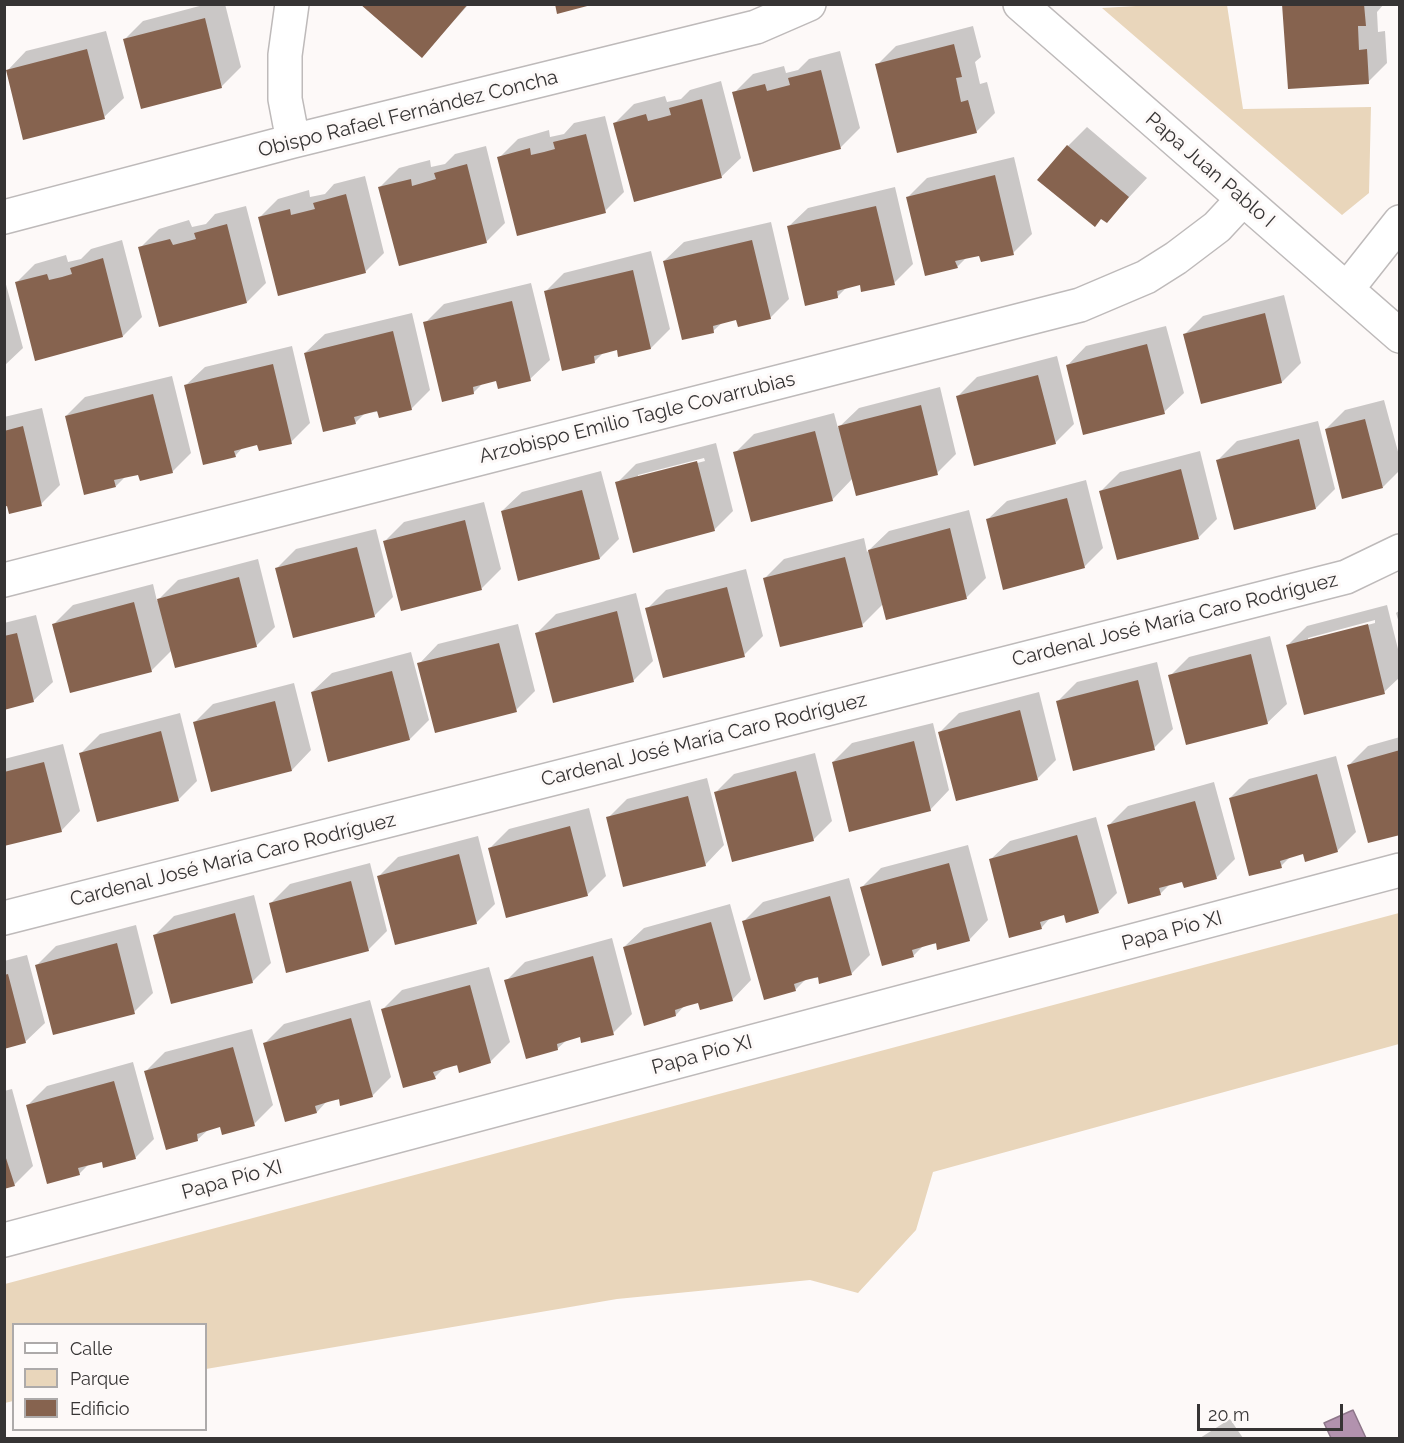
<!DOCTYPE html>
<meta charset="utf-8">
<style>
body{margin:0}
#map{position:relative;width:1404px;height:1443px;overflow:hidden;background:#fdf9f8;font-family:Raleway,sans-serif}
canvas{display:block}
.frame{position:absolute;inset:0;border:6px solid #363434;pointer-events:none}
.legend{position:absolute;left:12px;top:1323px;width:195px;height:108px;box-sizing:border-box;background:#fdf9f8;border:2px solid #adaaaa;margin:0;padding:8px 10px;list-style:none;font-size:18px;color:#363434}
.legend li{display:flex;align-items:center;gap:12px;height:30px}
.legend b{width:30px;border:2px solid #adaaaa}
.scale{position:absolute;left:1197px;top:1404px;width:146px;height:27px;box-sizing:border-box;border:3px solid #363434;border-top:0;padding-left:8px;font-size:18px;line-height:21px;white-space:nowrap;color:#363434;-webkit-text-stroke:4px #fdf9f8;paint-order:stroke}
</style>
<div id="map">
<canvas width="1404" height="1443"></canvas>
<div class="frame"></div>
<ul class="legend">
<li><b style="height:8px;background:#fff"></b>Calle</li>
<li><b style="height:16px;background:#e9d6bb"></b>Parque</li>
<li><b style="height:16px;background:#86634f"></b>Edificio</li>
</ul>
<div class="scale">20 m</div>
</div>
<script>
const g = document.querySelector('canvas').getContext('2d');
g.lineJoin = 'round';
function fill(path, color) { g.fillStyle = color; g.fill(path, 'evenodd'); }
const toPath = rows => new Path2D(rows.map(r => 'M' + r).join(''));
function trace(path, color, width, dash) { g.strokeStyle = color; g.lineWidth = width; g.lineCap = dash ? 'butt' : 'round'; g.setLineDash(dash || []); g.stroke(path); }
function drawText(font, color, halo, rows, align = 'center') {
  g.font = font + ' Raleway,sans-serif'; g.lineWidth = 6; g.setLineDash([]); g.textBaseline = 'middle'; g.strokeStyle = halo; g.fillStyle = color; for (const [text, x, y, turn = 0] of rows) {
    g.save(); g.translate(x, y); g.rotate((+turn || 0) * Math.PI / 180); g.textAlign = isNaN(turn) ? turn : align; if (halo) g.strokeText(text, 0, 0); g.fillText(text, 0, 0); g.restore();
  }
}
const green = toPath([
 [1153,5,1227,5,1243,109,1371,107,1369,193,1342,215,1102,8],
 [1399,913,1399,1044,933,1172,916,1230,858,1293,810,1280,617,1299,206,1369,206,1324,14,1324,13,1401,5,1403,5,1284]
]);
const water = toPath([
 [1353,1410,1366,1438,1331,1438,1324,1423,1353,1410]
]);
const shadow = toPath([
 [207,4,225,4,241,67,221,87,124,40,143,21],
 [363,4,469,4,422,56],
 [1283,4,1384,4,1377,12,1378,32,1385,31,1387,63,1368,82],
 [973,26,981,57,975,62,980,84,987,82,995,113,976,132,877,65,896,46],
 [106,31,124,98,104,117,7,71,26,51],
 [840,51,860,128,841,147,754,170,734,93,753,74,784,66,786,73,798,70,809,59],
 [721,81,741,158,721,177,615,123,634,104,665,96,667,102,681,99,690,90],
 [605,116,624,192,605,211,499,158,518,139,549,130,550,137,564,134,574,123],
 [1087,127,1147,178,1107,221,1068,146],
 [486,146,505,223,486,242,380,187,399,168,430,160,431,167,445,164,455,154],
 [1014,157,1032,234,1013,253,967,257,957,267,908,197,927,178],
 [365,176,384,253,365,272,259,218,278,199,309,190,310,197,325,194,334,184],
 [895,187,913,264,894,283,861,284,847,287,837,297,788,227,808,208],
 [246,206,266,283,247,302,140,248,159,229,189,220,192,227,206,224,215,214],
 [771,222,789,299,770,318,737,318,723,322,713,331,664,261,684,242],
 [122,240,142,317,123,336,16,283,35,264,66,255,68,262,81,259,91,249],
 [651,251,670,329,651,348,618,349,604,352,595,361,545,292,564,273],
 [4,277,23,348,4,366],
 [531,283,550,360,530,379,497,380,483,383,473,393,425,323,444,304],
 [1284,295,1301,363,1282,382,1184,335,1203,316],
 [412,313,430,390,411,409,365,413,355,423,305,353,325,334],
 [1166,326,1184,393,1164,412,1067,366,1086,346],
 [292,346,310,423,291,442,258,443,244,446,235,456,185,386,205,367],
 [1057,356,1074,424,1055,443,958,396,977,377],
 [172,376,191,453,172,472,126,476,116,486,66,416,85,397],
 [940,387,956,454,937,473,853,478,832,500,735,453,754,434,834,413,838,428,859,408],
 [1384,400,1400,459,1400,470,1383,487,1326,429,1345,410],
 [42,408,60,485,41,504,4,506,4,417],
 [1318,421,1335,489,1316,508,1218,460,1237,441],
 [716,443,733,511,714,530,617,483,636,464],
 [704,458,705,461,638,478,638,475],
 [1200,451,1217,519,1198,538,1101,491,1120,472],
 [601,471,619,539,600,558,502,511,522,492],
 [1086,480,1103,548,1084,567,987,520,1007,501],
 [484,502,501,569,482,588,385,541,404,522],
 [969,510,986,578,967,597,887,618,883,604,862,625,765,578,784,559,864,538,867,552,889,531],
 [376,529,393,597,374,616,277,568,296,549],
 [258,559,275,627,256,646,172,650,151,671,54,624,73,605,153,584,157,601,178,580],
 [746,569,763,636,744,655,647,609,666,590],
 [636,593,653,661,634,680,554,701,536,634,556,614],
 [1387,605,1400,657,1400,677,1384,692,1288,645,1307,626],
 [1375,620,1375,623,1308,641,1308,638],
 [1400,610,1400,626,1396,613],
 [36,615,53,682,33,701,4,709,4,623],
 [518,624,535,691,516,710,419,664,438,644],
 [1270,636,1287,704,1267,723,1170,676,1189,657],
 [411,652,429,720,410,739,312,692,332,673],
 [1157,662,1173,729,1154,748,1058,701,1077,682],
 [294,683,311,750,292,770,194,723,213,704],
 [1039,692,1056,760,1037,779,940,732,959,713],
 [180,713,197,781,178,800,81,753,100,734],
 [933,723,949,790,930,810,833,762,852,743],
 [1400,737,1400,833,1349,765,1368,746],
 [63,744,80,811,61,831,4,845,4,759],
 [815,753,832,821,813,840,715,793,734,774],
 [1336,756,1356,832,1337,851,1304,852,1291,856,1281,866,1230,798,1249,779],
 [707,778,724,845,705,865,608,818,627,799],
 [1214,782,1235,859,1216,878,1171,883,1160,894,1109,825,1128,806],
 [589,808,606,876,587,895,490,848,509,829],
 [1096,817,1117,893,1098,912,1065,913,1051,917,1042,927,1011,936,990,860,1010,841],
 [478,836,495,904,476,923,379,876,398,857],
 [968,845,988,920,969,940,924,945,914,955,883,964,862,887,881,868],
 [370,863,387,931,368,950,271,903,290,884],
 [849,878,870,955,851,974,806,979,795,990,744,921,763,902],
 [254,895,271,963,252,982,155,935,174,916],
 [730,904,751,980,732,1000,700,1001,685,1005,676,1015,624,947,644,928],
 [136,925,153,993,134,1012,37,965,56,946],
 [612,938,632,1014,613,1033,581,1035,568,1039,557,1049,506,981,525,962],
 [27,955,45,1023,25,1042,4,1047,4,961],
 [489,967,510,1042,490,1062,445,1067,435,1077,383,1009,402,990],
 [370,1000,391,1077,372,1096,327,1101,317,1112,286,1120,265,1043,284,1024],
 [252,1029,273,1105,254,1124,221,1125,208,1130,198,1139,146,1071,165,1052],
 [133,1062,154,1139,135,1158,90,1163,79,1174,28,1105,47,1086],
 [12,1089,33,1166,14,1185,4,1187,4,1091],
 [1230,1419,1243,1438,1200,1438]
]);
const building = toPath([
 [360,4,468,4,422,58],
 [555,4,591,4,591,5,557,14],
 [1282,4,1364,4,1366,26,1358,26,1359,50,1367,49,1369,84,1288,89],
 [205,18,222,88,141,109,123,39],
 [954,44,962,77,956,78,961,102,968,100,977,133,897,153,875,64],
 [87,49,105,119,23,140,6,70],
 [821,70,841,149,753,172,732,92,765,84,767,91,790,85,788,78],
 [702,99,722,178,634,202,613,123,646,114,648,121,660,118,671,115,669,108],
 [586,134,606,213,517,236,497,157,530,148,531,155,544,152,555,149,553,142],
 [1067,145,1129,197,1107,223,1101,219,1095,227,1037,180],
 [467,164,487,243,399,266,378,187,411,179,412,186,436,179,434,173],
 [995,175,1014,255,981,262,979,256,955,261,958,268,925,276,906,197],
 [346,194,366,273,278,296,258,217,290,209,291,215,315,209,313,203],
 [876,206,895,285,861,292,860,285,837,291,838,298,805,306,787,226],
 [227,224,247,303,159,327,138,247,170,239,173,245,196,239,194,233],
 [752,240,771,319,738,327,736,320,713,326,714,333,682,340,663,261],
 [103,258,123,337,35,361,15,282,47,274,49,280,62,277,72,274,70,268],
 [633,270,651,349,618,357,617,350,606,353,594,356,595,363,562,371,544,291],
 [512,301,531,381,498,389,496,381,473,387,474,394,442,402,423,322],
 [1265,313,1282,383,1201,404,1183,334],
 [393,331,412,410,379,418,377,411,354,417,356,424,323,432,304,353],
 [1147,344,1165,414,1083,435,1066,365],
 [273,364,292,444,259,451,257,445,234,451,236,457,203,465,184,385],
 [1038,375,1056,444,974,466,956,396],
 [153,394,173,473,140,481,138,475,114,480,116,487,84,495,65,416],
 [921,405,938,475,856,496,838,426],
 [1365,419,1383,488,1342,499,1325,429],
 [23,426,42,506,9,514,7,506,4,507,4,431],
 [815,431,833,501,751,522,733,452],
 [1299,439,1316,509,1234,530,1216,460],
 [697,461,715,531,633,553,615,482],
 [1181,469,1199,539,1117,560,1099,491],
 [582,490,600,559,518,581,501,511],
 [1067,498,1085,568,1003,590,986,519],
 [465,520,482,590,401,611,383,541],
 [950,528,967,599,886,620,868,550],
 [357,547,375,617,293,638,275,568],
 [845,557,863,627,780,647,763,578],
 [239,577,257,647,175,668,157,599],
 [727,587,745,657,663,678,645,608],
 [134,602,152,672,70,693,52,624],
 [617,611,634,682,553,703,535,633],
 [1368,624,1385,694,1304,715,1286,645],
 [17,633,34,702,4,710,4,636],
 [499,643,517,712,435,733,417,663],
 [1251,654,1268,724,1186,745,1168,675],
 [392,671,410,740,328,762,311,692],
 [1138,680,1155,750,1073,771,1056,701],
 [275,701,292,771,211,792,193,722],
 [1020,710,1038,780,956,801,938,732],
 [161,731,179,801,97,822,79,753],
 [914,741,931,811,849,832,832,762],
 [1400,750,1400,835,1368,843,1347,765],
 [44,762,62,832,4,846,4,772],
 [796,771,814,841,732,862,714,792],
 [1317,774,1338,852,1305,862,1303,854,1280,861,1282,868,1249,876,1229,798],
 [688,796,706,866,623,887,606,817],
 [1195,801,1217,879,1184,888,1182,882,1159,888,1161,895,1128,904,1107,825],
 [570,826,588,896,506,918,488,848],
 [1077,835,1099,913,1066,923,1064,915,1040,922,1042,929,1009,938,989,859],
 [459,854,477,924,395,945,377,876],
 [949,863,970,941,937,950,936,943,912,950,914,957,882,966,860,887],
 [351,881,369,951,286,973,269,903],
 [830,896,852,975,819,984,818,977,806,980,794,984,796,991,764,1000,742,921],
 [235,913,253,983,171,1004,153,935],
 [711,922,733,1001,700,1010,698,1003,687,1006,675,1010,676,1016,644,1026,623,947],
 [117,943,135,1014,53,1035,35,965],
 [593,956,614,1035,581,1043,580,1037,557,1044,558,1050,526,1059,504,980],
 [8,974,26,1043,4,1049,4,975],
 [470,985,491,1063,459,1073,457,1065,433,1072,436,1079,403,1088,381,1009],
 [351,1018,373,1097,340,1106,339,1099,328,1102,315,1106,317,1113,285,1122,263,1043],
 [233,1047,255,1126,222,1135,220,1127,197,1134,198,1141,166,1150,144,1071],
 [114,1081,136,1159,103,1168,102,1162,78,1168,80,1175,47,1184,26,1105],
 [4,1152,15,1186,4,1189]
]);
const minor = toPath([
 [292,4,285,55,285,99,293,141],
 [1020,4,1400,336],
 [4,217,293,141,756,27,809,4],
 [1347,289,1400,222],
 [4,580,1080,305,1146,277,1176,258,1217,227,1243,199],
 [4,918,1346,577,1400,551],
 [4,1240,1400,870]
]);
const streetNames = [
 ["Obispo Rafael Fernández Concha",408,114,-14],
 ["Papa Juan Pablo I",1210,170,41],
 ["Arzobispo Emilio Tagle Covarrubias",637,418,-14],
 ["Cardenal José María Caro Rodríguez",1175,620,-14],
 ["Cardenal José María Caro Rodríguez",704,740,-14],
 ["Cardenal José María Caro Rodríguez",233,860,-14],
 ["Papa Pío XI",1172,931,-15],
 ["Papa Pío XI",702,1055,-15],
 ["Papa Pío XI",232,1180,-15]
];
fill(green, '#e9d6bb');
fill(water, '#b292ae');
trace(water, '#8d7689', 1.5);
fill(shadow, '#0003');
fill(building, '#86634f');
trace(minor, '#bebaba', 36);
trace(minor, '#fff', 33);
drawText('20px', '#363434', '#fdf9f8', streetNames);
</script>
